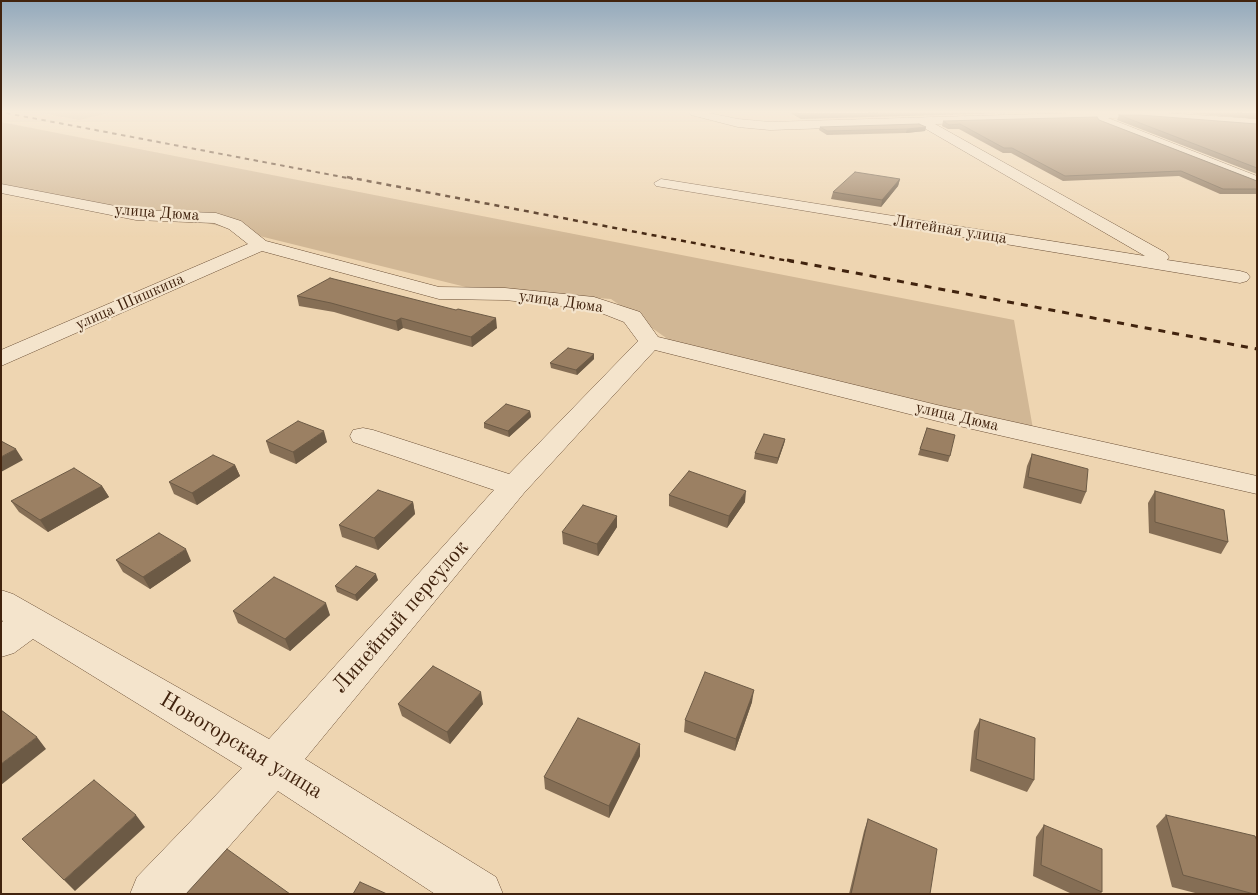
<!DOCTYPE html>
<meta charset="utf-8">
<style>
body{margin:0}
#map{position:relative;width:1258px;height:895px;overflow:hidden;background:#eed5b1;font-family:"Old Standard TT",serif}
canvas{display:block}
.frame{position:absolute;inset:0;border:2px solid #41230e;pointer-events:none}
</style>
<div id="map">
<canvas width="1258" height="895"></canvas>
<div class="frame"></div>
</div>
<script>
const g = document.querySelector('canvas').getContext('2d');
g.lineJoin = 'round';
function fill(path, color) { g.fillStyle = color; g.fill(path, 'evenodd'); }
const toPath = rows => new Path2D(rows.map(r => 'M' + r).join(''));
function trace(path, color, width, dash) { g.strokeStyle = color; g.lineWidth = width; g.lineCap = dash ? 'butt' : 'round'; g.setLineDash(dash || []); g.stroke(path); }
function drawText(font, color, halo, rows, align = 'center') {
  g.font = font + ' "Old Standard TT",serif'; g.lineWidth = 4.5; g.setLineDash([]); g.textBaseline = 'middle'; g.strokeStyle = halo; g.fillStyle = color; for (const [text, x, y, turn = 0] of rows) {
    g.save(); g.translate(x, y); g.rotate((+turn || 0) * Math.PI / 180); g.textAlign = isNaN(turn) ? turn : align; if (halo) g.strokeText(text, 0, 0); g.fillText(text, 0, 0); g.restore();
  }
}
const green = toPath([
 [40,113,110,113,79,120],
 [1,122,1014,320,1033,429,669,340,611,299,474,289,207,223,1,188]
]);
const minor = toPath([
 [689,113,709,113,738,119,770,122,1069,113,1168,113,1257,119,1257,127,1138,117,1108,118,1257,176,1257,185,1098,122,1097,119,935,124,1166,253,1169,257,1167,260,1240,271,1247,273,1250,277,1247,281,1240,283,656,186,654,183,661,179,1145,256,919,125,770,130,738,127,691,115,689,113],
 [1,184,136,210,216,213,241,221,266,241,439,287,505,288,594,297,640,312,658,337,937,405,1257,476,1257,494,937,421,655,350,524,493,305,759,496,877,503,894,435,894,278,791,187,894,130,894,137,877,242,768,33,639,14,653,1,657,1,623,3,621,1,620,1,590,13,594,269,739,494,490,353,442,350,436,353,430,363,428,373,430,509,474,638,341,624,322,591,309,505,300,439,299,262,251,1,366,1,350,248,244,229,229,214,223,136,220,1,193,1,184]
]);
const railFar2 = toPath([
 [6,113,353,179]
]);
const railFar1 = toPath([
 [347,177,794,262]
]);
const rail = toPath([
 [787,260,1257,349]
]);
const wall = toPath([
 [790,113,1014,113,801,119],
 [1187,113,1257,113,1257,119],
 [1119,115,1257,124,1257,174,1117,120],
 [1099,120,1257,181,1257,194,1220,194,1179,176,1063,181,1011,153,1003,153,959,129,948,129,942,126,943,121],
 [820,127,926,127,925,131,906,133,827,135,819,130],
 [900,179,898,186,881,207,831,199,833,192],
 [297,296,497,328,472,347,403,328,398,331,334,312,299,306],
 [594,354,594,359,577,375,551,368,550,363],
 [530,411,531,417,509,437,484,428,484,423],
 [927,428,950,456,948,462,918,455],
 [785,439,784,444,777,464,754,459,755,453],
 [266,441,327,442,296,464,270,453],
 [1032,454,1086,492,1081,504,1023,488,1027,466],
 [235,465,240,476,197,505,174,494,169,482],
 [102,486,109,497,48,532,19,512,11,501],
 [1155,491,1228,542,1221,554,1149,533,1148,503],
 [669,495,745,502,727,528,669,506],
 [413,502,415,514,378,550,342,537,339,525],
 [617,516,617,527,598,556,563,544,562,532],
 [116,560,191,561,150,589,123,572],
 [378,580,357,601,337,592,335,586],
 [233,611,330,615,290,651,238,623],
 [752,702,735,751,684,732,685,720],
 [398,704,483,704,450,744,402,716],
 [980,719,1034,780,1027,792,970,771,974,731],
 [640,756,609,818,545,789,544,777],
 [1166,815,1257,894,1199,894,1172,887,1156,826],
 [868,819,930,894,849,894,864,831],
 [1044,825,1102,892,1100,894,1072,894,1033,876,1036,837]
]);
const shadedWall = toPath([
 [926,127,925,131,906,133,907,129],
 [900,179,898,186,881,207,882,200],
 [401,318,403,328,398,331,396,321],
 [496,318,497,328,472,347,471,337],
 [594,354,594,359,577,375,576,370],
 [530,411,531,417,509,437,508,431],
 [324,431,327,442,296,464,293,452],
 [785,439,784,444,777,464,778,458],
 [16,449,23,460,1,472,1,457],
 [235,465,240,476,197,505,192,493],
 [102,486,109,497,48,532,40,520],
 [746,491,745,502,727,528,729,516],
 [413,502,415,514,378,550,374,538],
 [617,516,617,527,598,556,597,544],
 [186,549,191,561,150,589,143,577],
 [376,574,378,580,357,601,355,595],
 [326,603,330,615,290,651,285,639],
 [754,690,752,702,735,751,736,739],
 [481,692,483,704,450,744,447,732],
 [37,737,46,749,1,785,1,764],
 [640,744,640,756,609,818,609,806],
 [136,815,145,827,75,891,64,880]
]);
const building = toPath([
 [798,113,878,113,801,115,798,113],
 [1237,113,1257,113,1257,114,1237,113],
 [1119,115,1140,115,1257,124,1257,168,1119,115],
 [1097,117,1099,120,1257,181,1257,189,1223,189,1181,171,1065,176,1012,148,1004,148,960,124,949,125,943,121,1097,117],
 [919,124,926,127,907,129,827,131,820,127,919,124],
 [855,172,900,179,882,200,833,192,855,172],
 [330,278,456,310,458,309,496,318,471,337,401,318,396,321,331,303,297,296,330,278],
 [568,348,594,354,576,370,550,363,568,348],
 [506,404,530,411,508,431,484,423,506,404],
 [298,421,324,431,293,452,266,441,298,421],
 [927,428,955,435,950,456,920,449,927,428],
 [764,434,785,439,778,458,755,453,764,434],
 [1,441,16,449,1,457,1,441],
 [1032,454,1088,469,1086,492,1028,477,1032,454],
 [213,455,235,465,192,493,169,482,213,455],
 [74,468,102,486,40,520,11,501,74,468],
 [689,471,746,491,729,516,669,495,689,471],
 [378,490,413,502,374,538,339,525,378,490],
 [1155,491,1224,510,1228,542,1155,522,1155,491],
 [583,505,617,516,597,544,562,532,583,505],
 [159,533,186,549,143,577,116,560,159,533],
 [356,566,376,574,355,595,335,586,356,566],
 [274,577,326,603,285,639,233,611,274,577],
 [433,666,481,692,447,732,398,704,433,666],
 [705,672,754,690,736,739,685,720,705,672],
 [1,710,37,737,1,764,1,710],
 [578,718,640,744,609,806,544,777,578,718],
 [980,719,1035,738,1034,780,976,759,980,719],
 [94,780,136,815,64,880,22,839,94,780],
 [1166,815,1255,836,1257,841,1257,894,1254,894,1183,875,1166,815],
 [868,819,937,849,930,894,851,894,868,819],
 [1044,825,1102,849,1102,892,1041,865,1044,825],
 [227,849,290,894,186,894,227,849],
 [360,882,387,894,353,894,360,882]
]);
const farStreetnames = [
 ["улица Дюма",157,213,4],
 ["Литейная улица",950,230,9],
 ["улица Шишкина",130,302,-24],
 ["улица Дюма",561,302,8],
 ["улица Дюма",957,417,13]
];
const nearStreetnames = [
 ["Линейный переулок",401,617,-49],
 ["Новогорская улица",241,746,31]
];
fill(green, '#d1b795');
trace(minor, '#6c5037', 1);
fill(minor, '#f4e4cc');
trace(railFar2, '#41230e', 2, [4.5, 4.5]);
trace(railFar1, '#41230e', 2.5, [5, 5]);
trace(rail, '#41230e', 3, [7, 7]);
fill(wall, '#856e55');
fill(shadedWall, '#6c5a45');
fill(building, '#9b8063');
trace(building, '#6c5a45', 1);
const sky = g.createLinearGradient(0, 0, 0, 238);
sky.addColorStop(0, '#93a9bc');
sky.addColorStop(0.47, '#f7ecdc');
sky.addColorStop(1, '#f7ecdc00');
g.fillStyle = sky;
g.fillRect(0, 0, 1258, 238);
drawText('16px', '#41230e', '#f4e4cc', farStreetnames);
drawText('22px', '#41230e', '#f4e4cc', nearStreetnames);
</script>
